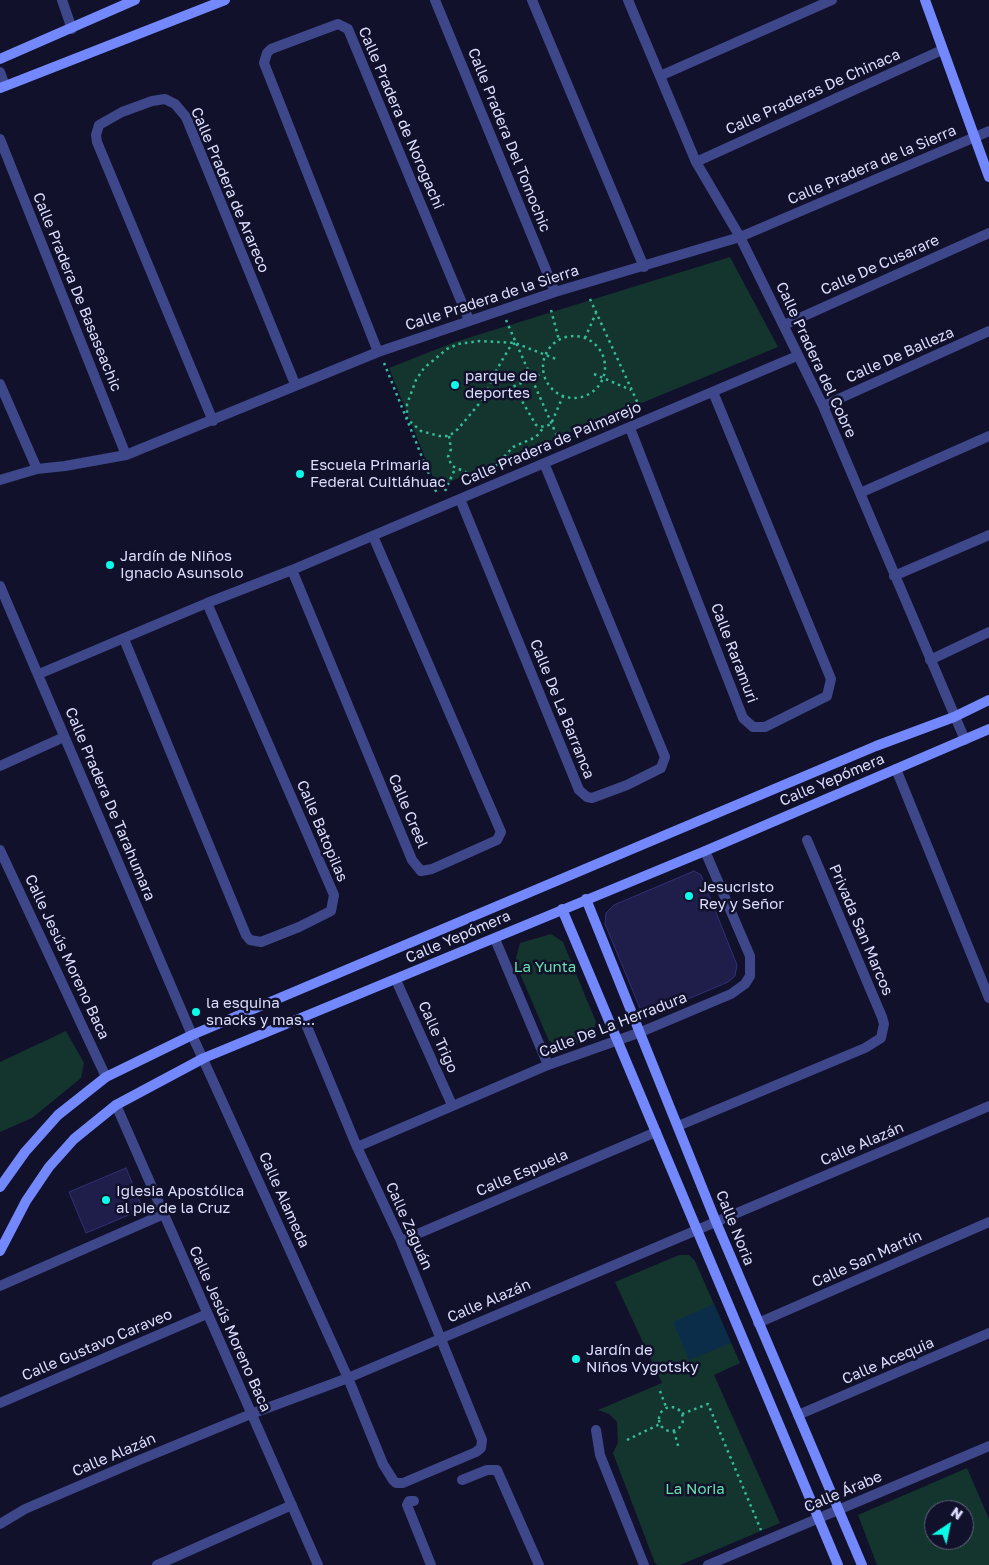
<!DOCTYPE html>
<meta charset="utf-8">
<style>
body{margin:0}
#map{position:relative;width:989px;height:1565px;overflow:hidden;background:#11112b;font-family:"Golos Text",sans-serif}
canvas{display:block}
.north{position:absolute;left:924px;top:1500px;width:50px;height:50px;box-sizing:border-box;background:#11112b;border:1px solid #62637f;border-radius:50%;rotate:34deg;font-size:14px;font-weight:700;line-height:20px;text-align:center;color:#dcdefe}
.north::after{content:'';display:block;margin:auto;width:18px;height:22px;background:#0bfbea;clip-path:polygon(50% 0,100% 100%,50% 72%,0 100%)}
</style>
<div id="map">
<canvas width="989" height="1565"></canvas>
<div class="north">N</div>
</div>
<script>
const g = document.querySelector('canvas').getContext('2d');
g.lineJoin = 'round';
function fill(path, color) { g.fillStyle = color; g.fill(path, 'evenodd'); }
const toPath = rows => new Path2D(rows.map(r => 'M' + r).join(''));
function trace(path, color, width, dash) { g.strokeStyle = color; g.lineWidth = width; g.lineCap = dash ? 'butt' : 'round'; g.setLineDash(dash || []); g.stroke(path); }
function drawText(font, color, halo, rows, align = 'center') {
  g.font = font + ' "Golos Text",sans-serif'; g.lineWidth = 5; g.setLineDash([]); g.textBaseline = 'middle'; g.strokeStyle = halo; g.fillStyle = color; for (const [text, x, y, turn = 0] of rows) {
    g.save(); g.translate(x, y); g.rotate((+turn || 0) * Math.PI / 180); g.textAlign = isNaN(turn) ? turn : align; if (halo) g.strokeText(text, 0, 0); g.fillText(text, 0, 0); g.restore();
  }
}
const green = toPath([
 [730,257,778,347,437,487,389,368,455,342],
 [551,934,563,942,596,1022,591,1038,561,1050,549,1041,515,962,520,943],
 [66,1031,84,1063,81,1078,32,1118,0,1132,0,1062],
 [679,1255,689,1255,695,1261,740,1363,714,1375,780,1523,680,1565,658,1565,655,1563,613,1453,618,1443,617,1422,609,1414,598,1410,662,1383,615,1282],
 [967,1468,989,1519,989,1565,877,1565,858,1515],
 [934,1510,964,1510,964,1540,934,1540]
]);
const water = toPath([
 [714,1304,731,1343,689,1360,673,1322]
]);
const building = toPath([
 [694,871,701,875,737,965,735,976,728,982,648,1016,642,1013,605,924,606,913,614,905,694,871],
 [126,1168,143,1209,86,1233,69,1192,126,1168]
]);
const path = toPath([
 [590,299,641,410],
 [551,310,559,340],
 [506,320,561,445],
 '543 367a31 31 0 1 1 62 0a31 31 0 1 1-62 0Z',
 [585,338,596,313],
 [515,343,510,347,497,369,483,399,458,429,449,436,439,436,421,431,407,419,407,404,416,380,424,368,447,349,458,344,480,341,515,343,556,359],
 [384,363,437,494],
 [594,374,631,390],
 [508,389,519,396,536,425,544,427,551,424,563,396],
 [488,390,508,389,543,373],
 [449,436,451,449,448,457,452,466,477,477],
 [491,471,513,447,536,437,544,427],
 [445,491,455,469],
 [660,1391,666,1407],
 '659 1419a12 12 0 1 1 24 0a12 12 0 1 1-24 0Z',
 [682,1414,708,1404,761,1530],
 [674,1431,679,1449],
 [627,1440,660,1424]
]);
const street = toPath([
 [62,0,72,29],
 [435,0,555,292],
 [532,0,644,267],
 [628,0,696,162,740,237,823,406,965,740],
 [0,72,5,86],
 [660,76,832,0],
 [0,139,126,455],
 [696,162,942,50],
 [784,325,989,233],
 [378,352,264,63,267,53,271,49,338,24,348,29,469,320],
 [0,384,37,469],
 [823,406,989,331],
 [213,421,97,142,96,135,99,125,122,112,152,101,165,99,175,104,186,117,295,384],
 [630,428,743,718,753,727,765,727,827,696,831,679,713,392],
 [0,480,37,469,65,466,126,455,378,352,555,292,740,237,989,131],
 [860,493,989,436],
 [460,499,579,790,587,797,592,798,627,785,661,768,665,757,544,463],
 [292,570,412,860,421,871,432,869,497,840,501,832,373,536],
 [894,576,989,535],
 [0,586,192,1035,348,1378,383,1464,393,1480,396,1483,403,1483,476,1452,481,1448,482,1440,401,1241,357,1147,303,1017],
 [124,639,246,935,250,940,261,942,299,927,331,911,334,895,207,603],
 [930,660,989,632],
 [39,674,207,603,292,570,797,356],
 [0,766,64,737],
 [896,769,989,998],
 [0,850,106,1077],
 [495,939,548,1065],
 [396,980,452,1105],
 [116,1105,318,1565],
 [678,1126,865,1048,881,1038,884,1024,882,1017,807,840],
 [357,1147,548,1065,641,1032,731,994,745,984,750,976,750,956,705,851],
 [401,1241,656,1132],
 [0,1286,164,1214],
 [758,1323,989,1222],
 [0,1403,207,1314],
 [798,1415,989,1333],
 [596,1430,600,1455,644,1565],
 [462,1480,487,1470,497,1470,539,1565],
 [414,1501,409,1501,407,1505,431,1565],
 [0,1524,25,1509,137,1461,251,1414,348,1378,989,1106],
 [157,1565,292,1505],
 [708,1565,989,1446]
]);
const secondary = toPath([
 [925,0,989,177],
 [0,59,135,0],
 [0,88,225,0],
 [586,899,716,1222,862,1565],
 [562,909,838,1565],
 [0,1187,25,1152,58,1115,106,1077,192,1035,876,746,954,717,989,700],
 [0,1251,26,1201,49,1167,74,1139,116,1105,204,1058,705,851,989,729]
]);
const markers = [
 [455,385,5,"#0bfbea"],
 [300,474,5,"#0bfbea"],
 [110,565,5,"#0bfbea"],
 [689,896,5,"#0bfbea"],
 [196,1012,5,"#0bfbea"],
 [106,1200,5,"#0bfbea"],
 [576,1359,5,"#0bfbea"]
];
const streetNames = [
 ["Calle Praderas De Chinaca",813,92,-24],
 ["Calle Pradera de Norogachi",401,118,67],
 ["Calle Pradera Del Tomochic",509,140,68],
 ["Calle Pradera de la Sierra",872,165,-23],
 ["Calle Pradera de Arareco",230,190,67],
 ["Calle De Cusarare",880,265,-24],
 ["Calle Pradera De Basaseachic",77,292,68],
 ["Calle Pradera de la Sierra",492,298,-18],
 ["Calle De Balleza",900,355,-24],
 ["Calle Pradera del Cobre",816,360,65],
 ["Calle Pradera de Palmarejo",551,444,-23],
 ["Calle Raramuri",734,653,69],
 ["Calle De La Barranca",562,709,68],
 ["Calle Yepómera",832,780,-23],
 ["Calle Pradera De Tarahumara",110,804,67],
 ["Calle Creel",408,811,67],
 ["Calle Batopilas",322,831,67],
 ["Privada San Marcos",861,930,67],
 ["Calle Yepómera",458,937,-23],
 ["Calle Jesús Moreno Baca",67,957,65],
 ["Calle De La Herradura",613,1025,-21],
 ["Calle Trigo",438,1037,66],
 ["Calle Alazán",862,1144,-23],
 ["Calle Espuela",522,1173,-23],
 ["Calle Alameda",284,1200,66],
 ["Calle Zaguán",409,1226,66],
 ["Calle Noria",735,1228,68],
 ["Calle San Martín",867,1259,-24],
 ["Calle Alazán",489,1301,-23],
 ["Calle Jesús Moreno Baca",230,1329,66],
 ["Calle Gustavo Caraveo",97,1345,-23],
 ["Calle Acequia",888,1361,-23],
 ["Calle Alazán",114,1455,-23],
 ["Calle Árabe",843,1492,-23]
];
const poiNames = [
 ["parque de",465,376],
 ["deportes",465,393],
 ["Escuela Primaria",310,465],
 ["Federal Cuitláhuac",310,482],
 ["Jardín de Niños",120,556],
 ["Ignacio Asunsolo",120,573],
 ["Jesucristo",699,887],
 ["Rey y Señor",699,904],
 ["la esquina",206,1003],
 ["snacks y mas...",206,1020],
 ["Iglesia Apostólica",116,1191],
 ["al pie de la Cruz",116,1208],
 ["Jardín de",586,1350],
 ["Niños Vygotsky",586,1367]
];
const parkNames = [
 ["La Yunta",545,967],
 ["La Noria",695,1489]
];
fill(green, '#14352e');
fill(water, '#0c2d49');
fill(building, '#1f1e4b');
trace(building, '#323077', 1);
trace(path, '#33bb9c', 2.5, [2.5, 4]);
trace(street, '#3d4789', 10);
trace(secondary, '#7488fd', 10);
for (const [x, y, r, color] of markers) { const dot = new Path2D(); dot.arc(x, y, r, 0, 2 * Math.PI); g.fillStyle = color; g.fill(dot); trace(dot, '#11112b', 2); }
drawText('15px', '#dcdefe', '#11112b', streetNames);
drawText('15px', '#dcdefe', '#11112b', poiNames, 'left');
drawText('15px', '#67dfac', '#11112b', parkNames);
</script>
